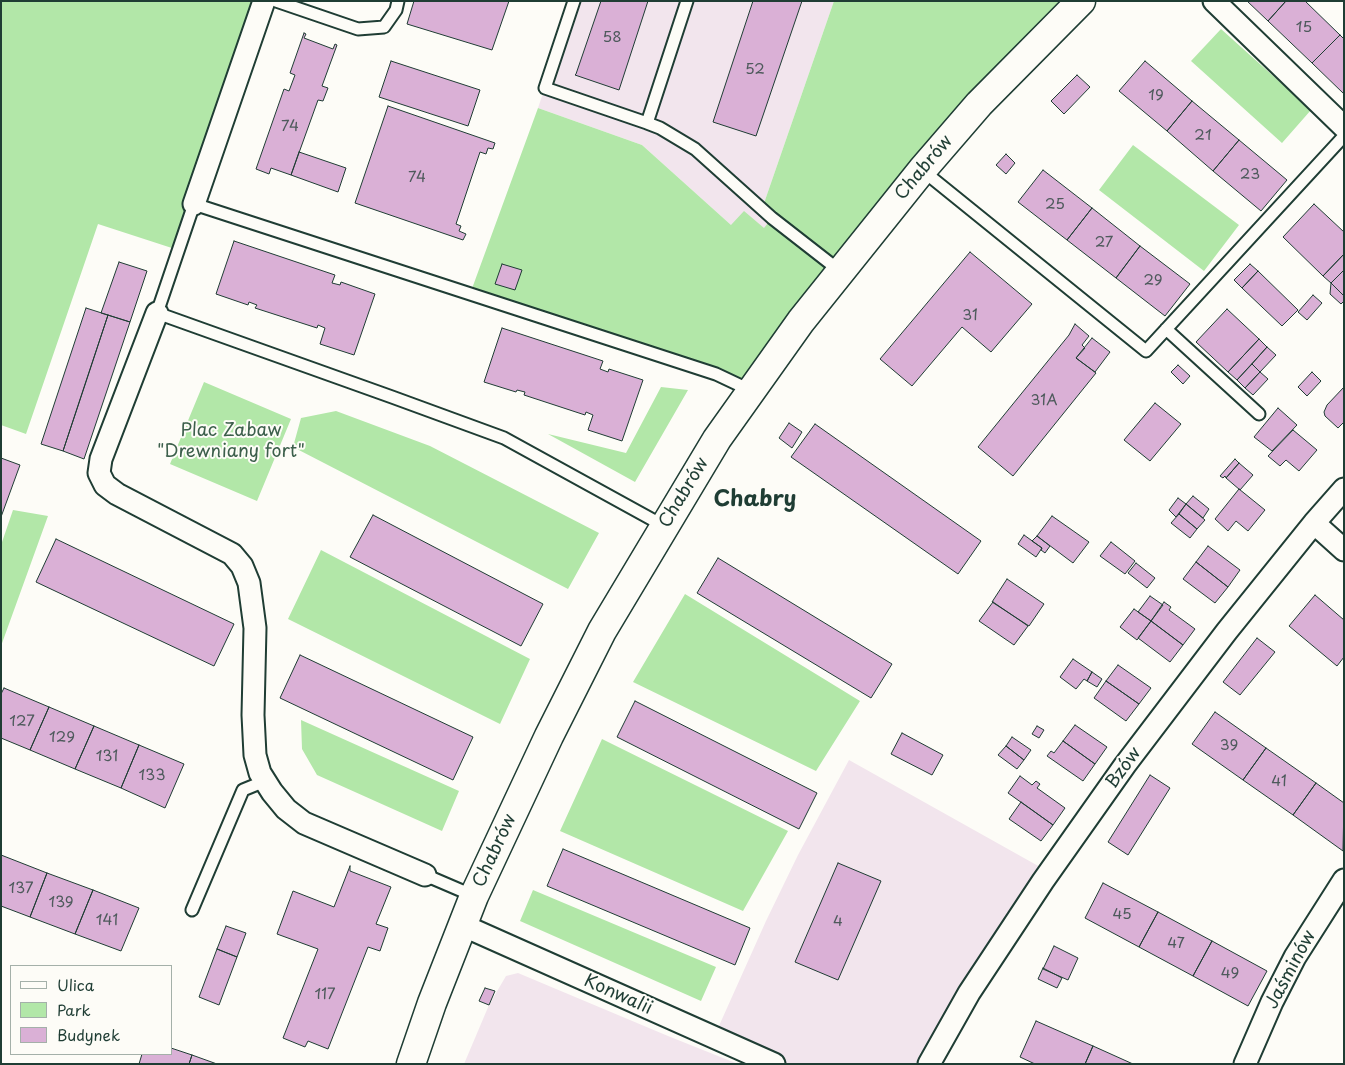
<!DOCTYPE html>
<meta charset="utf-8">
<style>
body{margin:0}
#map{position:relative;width:1345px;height:1065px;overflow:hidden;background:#fdfcf7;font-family:"Playpen Sans",sans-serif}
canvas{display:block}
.frame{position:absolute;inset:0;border:2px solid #1f3d34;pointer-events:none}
.legend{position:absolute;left:10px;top:965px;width:162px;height:90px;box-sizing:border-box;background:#fdfcf7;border:1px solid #a4b0a9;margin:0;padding:6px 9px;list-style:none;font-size:15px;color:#1f3d34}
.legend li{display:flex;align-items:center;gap:10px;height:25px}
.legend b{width:25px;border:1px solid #a4b0a9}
</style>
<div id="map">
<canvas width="1345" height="1065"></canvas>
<div class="frame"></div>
<ul class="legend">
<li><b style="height:6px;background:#fdfcf7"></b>Ulica</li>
<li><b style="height:14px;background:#b2e7a8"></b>Park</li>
<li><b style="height:14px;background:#dab0d6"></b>Budynek</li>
</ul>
</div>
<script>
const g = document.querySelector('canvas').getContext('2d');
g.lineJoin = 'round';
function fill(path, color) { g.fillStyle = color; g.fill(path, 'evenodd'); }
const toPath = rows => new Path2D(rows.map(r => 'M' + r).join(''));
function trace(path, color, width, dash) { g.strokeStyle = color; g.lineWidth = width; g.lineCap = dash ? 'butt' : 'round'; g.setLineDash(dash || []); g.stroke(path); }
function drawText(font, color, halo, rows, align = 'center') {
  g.font = font + ' "Playpen Sans",sans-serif'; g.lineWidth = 4; g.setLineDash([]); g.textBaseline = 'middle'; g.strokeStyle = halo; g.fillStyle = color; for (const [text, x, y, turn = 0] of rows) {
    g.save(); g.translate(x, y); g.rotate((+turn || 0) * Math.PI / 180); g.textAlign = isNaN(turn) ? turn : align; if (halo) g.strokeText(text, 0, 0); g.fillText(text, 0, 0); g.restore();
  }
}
const built = toPath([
 [574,1,834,1,762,209,772,218,764,229,732,226,642,145,538,108],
 [849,760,1049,872,929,1064,774,1064,714,1037,766,921,798,855],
 [518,973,668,1036,738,1064,464,1064,489,1005,506,976]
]);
const green = toPath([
 [1,1,264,1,178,250,98,224,26,434,1,425],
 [834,1,1081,1,752,391,470,294,538,108,642,145,731,225,744,211,764,228,772,218,762,209],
 [1221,29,1311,110,1282,143,1191,61],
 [1133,145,1239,225,1204,271,1099,190],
 [204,382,291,419,257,501,170,464],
 [661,387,688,390,635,482,548,434,626,453],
 [336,411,430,446,599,533,568,589,293,447,301,418],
 [13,510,48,516,1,646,1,545],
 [321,550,530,659,500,724,288,619],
 [685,594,860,701,816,771,633,682],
 [301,720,459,791,442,831,317,775,302,749],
 [602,739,788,831,743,911,560,831],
 [533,890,716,967,701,1001,520,921]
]);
const building = toPath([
 [414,1,509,1,492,50,407,24,414,1],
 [601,1,648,1,619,90,575,75,576,74,601,1],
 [753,1,802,1,756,136,713,122,753,1],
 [1247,1,1286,1,1268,21,1247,1],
 [1286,1,1305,1,1340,35,1312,63,1268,21,1286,1],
 [304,33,306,34,304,38,333,49,335,44,337,45,322,86,328,88,323,101,318,100,291,175,271,168,269,174,256,169,284,89,289,91,295,75,290,73,304,33],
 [1340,35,1344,39,1344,94,1312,63,1340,35],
 [391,61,480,90,468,126,379,97,391,61],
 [1145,61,1192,101,1167,131,1119,91,1145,61],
 [1077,75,1090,87,1064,114,1051,101,1077,75],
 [1192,101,1239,140,1213,171,1167,131,1192,101],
 [388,106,495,143,493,149,488,148,486,154,480,152,456,224,461,226,459,231,466,234,463,240,355,203,388,106],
 [1239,140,1287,180,1261,211,1213,171,1239,140],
 [299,152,346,168,338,192,291,175,299,152],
 [1006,154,1015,163,1006,174,996,165,1006,154],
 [1043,170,1092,208,1067,240,1018,202,1043,170],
 [1314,204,1344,232,1344,254,1323,276,1283,237,1314,204],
 [1092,208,1140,246,1116,278,1067,240,1092,208],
 [234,241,335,275,332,283,340,285,341,282,375,294,354,355,320,344,325,328,318,325,317,328,255,308,257,305,249,302,248,305,216,294,234,241],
 [1140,246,1190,284,1165,316,1116,278,1140,246],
 [970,252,1032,304,991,352,962,327,912,386,880,359,970,252],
 [1344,254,1344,270,1331,283,1323,276,1344,254],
 [119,262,147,271,130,322,101,313,119,262],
 [502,264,522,270,515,290,495,284,502,264],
 [1250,264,1258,271,1242,288,1234,280,1250,264],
 [1344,270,1344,296,1331,283,1344,270],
 [1258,271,1298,310,1282,326,1242,288,1258,271],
 [1331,283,1344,296,1344,301,1341,304,1330,294,1331,283],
 [1313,295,1322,303,1307,320,1298,312,1313,295],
 [86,308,108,315,63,451,41,444,86,308],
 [1227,309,1259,339,1228,372,1196,342,1227,309],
 [108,315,130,322,84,459,63,451,108,315],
 [1075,324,1089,336,1082,345,1085,348,1076,358,1096,373,1013,476,978,447,1069,335,1075,324],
 [502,328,603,361,600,369,608,372,609,369,643,380,622,441,588,430,593,415,586,412,585,415,524,395,525,392,517,390,516,392,484,382,502,328],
 [1092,338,1110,352,1095,372,1076,358,1092,338],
 [1259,339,1267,347,1237,380,1228,372,1259,339],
 [1267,347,1276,355,1260,372,1252,364,1267,347],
 [1252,364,1260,372,1245,388,1237,380,1252,364],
 [1178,365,1190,376,1183,384,1171,372,1178,365],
 [1260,372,1268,379,1253,395,1245,388,1260,372],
 [1312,372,1321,381,1307,396,1298,387,1312,372],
 [1344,387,1344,422,1338,428,1325,416,1324,412,1327,405,1344,387],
 [1155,403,1181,424,1150,461,1124,440,1155,403],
 [1278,408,1297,425,1272,451,1254,437,1278,408],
 [789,423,802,432,792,448,779,438,789,423],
 [815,424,981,541,958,574,791,457,815,424],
 [1293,430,1317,450,1299,471,1286,460,1280,466,1268,456,1293,430],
 [1,458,20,465,1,517,1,458],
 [1235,459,1239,463,1226,478,1225,476,1223,478,1220,476,1235,459],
 [1239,463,1253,475,1240,490,1226,478,1239,463],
 [1239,489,1265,510,1248,531,1236,521,1228,531,1215,519,1239,489],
 [1193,496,1209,509,1203,518,1186,504,1193,496],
 [1178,498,1186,504,1176,517,1169,510,1178,498],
 [1186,504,1205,520,1197,529,1179,514,1186,504],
 [1179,514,1197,529,1190,538,1171,523,1179,514],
 [373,515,543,604,521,646,350,557,373,515],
 [1052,516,1089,542,1073,563,1037,536,1052,516],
 [1024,535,1042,548,1036,557,1018,544,1024,535],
 [1037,536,1050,546,1045,553,1041,550,1042,548,1032,541,1037,536],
 [56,539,234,624,214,666,36,582,56,539],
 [1111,542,1135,561,1125,574,1100,556,1111,542],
 [1208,546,1240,570,1228,587,1196,562,1208,546],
 [718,558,892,664,871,698,697,593,718,558],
 [1196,562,1228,587,1215,603,1183,579,1196,562],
 [1136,563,1155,578,1147,588,1128,573,1136,563],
 [1007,579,1044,604,1029,626,992,602,1007,579],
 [1315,595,1344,620,1344,657,1337,666,1289,626,1315,595],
 [1150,596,1163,605,1151,621,1138,612,1150,596],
 [993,602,1028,626,1014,645,979,621,993,602],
 [1164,602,1171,607,1169,610,1195,629,1183,645,1151,621,1164,602],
 [1134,609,1151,621,1137,640,1120,627,1134,609],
 [1151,621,1183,645,1170,662,1138,638,1151,621],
 [1257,638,1275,652,1240,695,1223,682,1257,638],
 [300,655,473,737,453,780,280,698,300,655],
 [1073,659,1092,672,1087,681,1084,679,1076,689,1060,677,1073,659],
 [1118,665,1151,688,1139,704,1106,681,1118,665],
 [1092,672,1102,679,1097,687,1087,681,1092,672],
 [1106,681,1139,704,1126,721,1094,698,1106,681],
 [4,688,49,707,30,750,1,738,1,694,4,688],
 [635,701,817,793,799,829,617,737,635,701],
 [49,707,94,726,75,769,30,750,49,707],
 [1215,712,1266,748,1243,780,1192,744,1215,712],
 [1075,725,1107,747,1095,764,1063,741,1075,725],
 [94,726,139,745,121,788,75,769,94,726],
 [1037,726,1044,730,1039,738,1032,734,1037,726],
 [902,733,943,755,932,775,891,754,902,733],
 [1012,737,1031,750,1024,760,1006,746,1012,737],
 [1063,741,1095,764,1083,781,1047,756,1051,751,1054,753,1063,741],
 [139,745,184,764,165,808,121,788,139,745],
 [1006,746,1024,760,1017,769,998,755,1006,746],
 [1266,748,1316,783,1293,815,1243,780,1266,748],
 [1150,775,1170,788,1128,855,1108,842,1150,775],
 [1020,776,1032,785,1036,781,1040,784,1037,788,1065,808,1053,825,1008,793,1020,776],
 [1316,783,1344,803,1343,851,1293,815,1316,783],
 [1021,802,1053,825,1041,841,1009,819,1021,802],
 [563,849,750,928,735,965,547,886,563,849],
 [1,855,47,873,30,917,1,906,1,855],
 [838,863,881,881,838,980,795,962,838,863],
 [350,866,350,871,391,887,376,924,388,928,380,951,368,947,328,1049,308,1041,305,1047,283,1038,318,949,277,934,293,891,334,907,350,866],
 [47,873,93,890,75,934,30,917,47,873],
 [1103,883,1158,912,1139,947,1085,918,1103,883],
 [93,890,139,908,121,951,75,934,93,890],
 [1158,912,1212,941,1193,976,1139,947,1158,912],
 [226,926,246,933,237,957,217,949,226,926],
 [1212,941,1267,971,1248,1006,1193,976,1212,941],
 [1054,946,1078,958,1068,980,1043,969,1054,946],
 [217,949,237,957,219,1005,199,997,217,949],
 [1043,968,1062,978,1057,988,1038,979,1043,968],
 [485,988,495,991,489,1005,479,1001,485,988],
 [1036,1021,1093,1046,1085,1064,1035,1064,1020,1057,1036,1021],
 [1093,1046,1133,1064,1085,1064,1093,1046],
 [171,1048,192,1055,189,1064,139,1064,142,1054,171,1054,171,1048],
 [192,1055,217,1064,189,1064,192,1055]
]);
const lane = toPath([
 [276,1,358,29,384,27,396,10,398,1],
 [574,1,545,88,647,123],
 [687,1,647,123,660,128,695,149,772,218,840,271],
 [922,170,1146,351,1344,136],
 [1166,329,1259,414],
 [664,526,504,438,392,397,157,313,194,204,716,374,752,391],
 [425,875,474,896],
 [192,910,243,790,265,781]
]);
const street = toPath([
 [1214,1,1344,127],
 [194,204,264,1],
 [157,313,101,459,99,473,105,485,117,494,232,554,242,566,249,583,255,628,253,715,255,755,260,773,272,792,286,809,304,823,425,875],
 [1314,523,1344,550],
 [462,925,774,1064],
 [929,1064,969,993,1043,881,1125,765,1227,631,1314,523,1344,489],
 [1245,1064,1272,1002,1295,957,1344,880]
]);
const secondary = toPath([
 [411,1064,432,1003,474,896,549,736,602,631,717,439,801,321,922,170,979,104,1081,1]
]);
const numberNames = [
 ["15",1304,28],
 ["58",612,38],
 ["52",755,70],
 ["19",1156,96],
 ["74",290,127],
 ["21",1203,136],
 ["23",1250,175],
 ["74",417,178],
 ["25",1055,205],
 ["27",1104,243],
 ["29",1153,281],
 ["31",970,316],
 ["31A",1044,401],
 ["127",22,722],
 ["129",62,738],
 ["39",1229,746],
 ["131",107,757],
 ["133",152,776],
 ["41",1279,782],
 ["137",21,889],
 ["139",61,903],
 ["45",1122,915],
 ["141",107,921],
 ["4",838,922],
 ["47",1176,944],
 ["49",1230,974],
 ["117",325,995]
];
const streetNames = [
 ["Chabrów",924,168,-50],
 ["Chabrów",684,493,-59],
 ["Bzów",1124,768,-54],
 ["Chabrów",495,851,-65],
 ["Jaśminów",1291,970,-62],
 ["Konwalii",618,995,24]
];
const parkNames = [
 ["Plac Zabaw",231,431],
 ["\"Drewniany fort\"",231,452]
];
const districtNames = [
 ["Chabry",755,500]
];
fill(built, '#f2e5ed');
fill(green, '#b2e7a8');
fill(building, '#dab0d6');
trace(building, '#1f3d34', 1);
trace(lane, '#1f3d34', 15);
trace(street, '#1f3d34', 25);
trace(secondary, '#1f3d34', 31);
trace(lane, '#fdfcf7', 11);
trace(street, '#fdfcf7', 21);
trace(secondary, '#fdfcf7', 28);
drawText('15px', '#4e5a5c', null, numberNames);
drawText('18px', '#1f3d34', '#fdfcf7', streetNames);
drawText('18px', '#3c5f4b', '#fdfcf7', parkNames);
drawText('bold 22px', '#1f3d34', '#fdfcf7', districtNames);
</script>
